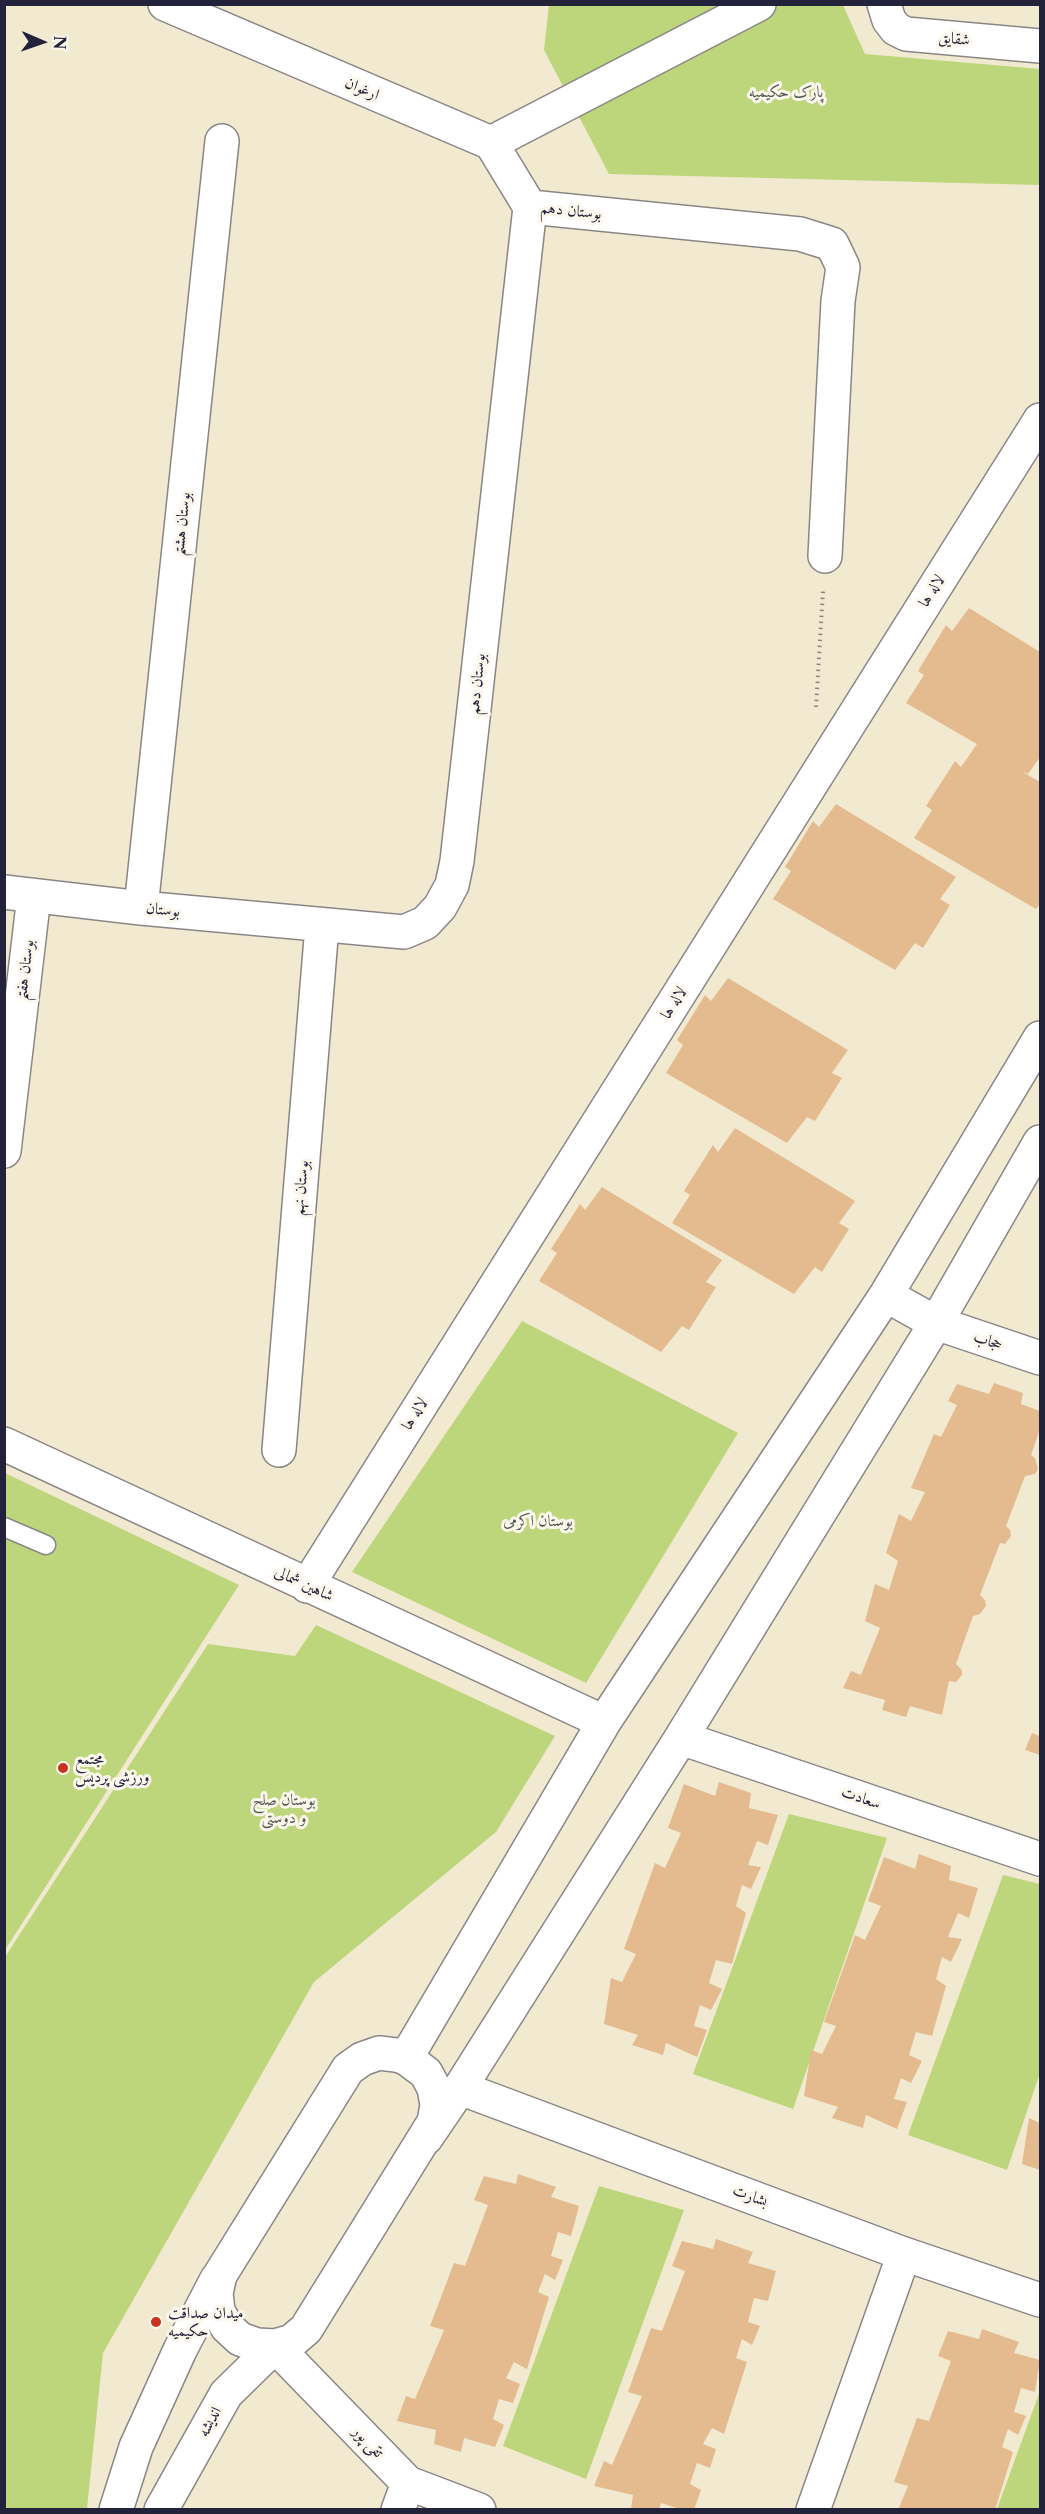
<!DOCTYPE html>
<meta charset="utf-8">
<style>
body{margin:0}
#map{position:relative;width:1045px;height:2514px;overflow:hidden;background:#f2e9d1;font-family:"Libre Caslon Text",serif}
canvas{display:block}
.frame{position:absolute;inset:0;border:6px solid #22223b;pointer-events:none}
.north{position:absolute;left:12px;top:12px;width:60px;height:60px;-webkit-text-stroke:4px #fbf7ec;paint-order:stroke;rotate:92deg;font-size:16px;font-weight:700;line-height:24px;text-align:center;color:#22223b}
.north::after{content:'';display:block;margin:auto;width:21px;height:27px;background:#22223b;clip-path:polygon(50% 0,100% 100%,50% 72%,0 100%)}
</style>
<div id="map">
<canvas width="1045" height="2514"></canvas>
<div class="frame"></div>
<div class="north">N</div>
</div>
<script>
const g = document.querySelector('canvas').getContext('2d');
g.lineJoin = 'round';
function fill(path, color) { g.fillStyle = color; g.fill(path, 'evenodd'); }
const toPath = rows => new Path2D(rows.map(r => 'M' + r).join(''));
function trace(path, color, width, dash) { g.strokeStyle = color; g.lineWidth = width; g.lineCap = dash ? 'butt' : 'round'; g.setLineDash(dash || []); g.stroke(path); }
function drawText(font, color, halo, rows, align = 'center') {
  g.font = font + ' "Libre Caslon Text",Amiri,serif'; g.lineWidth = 6; g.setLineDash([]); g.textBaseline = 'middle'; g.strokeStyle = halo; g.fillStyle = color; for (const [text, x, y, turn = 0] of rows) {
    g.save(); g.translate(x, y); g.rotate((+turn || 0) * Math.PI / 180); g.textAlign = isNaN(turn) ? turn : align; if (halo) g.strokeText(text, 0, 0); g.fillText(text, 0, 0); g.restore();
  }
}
const green = toPath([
 [549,5,843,5,865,54,1040,69,1040,185,609,174,544,50],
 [522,1321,738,1433,586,1683,352,1572],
 [5,1473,239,1585,5,1950],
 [316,1625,555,1736,496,1832,314,1982,103,2353,87,2509,5,2509,5,1957,208,1644,295,1656],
 [789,1814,887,1838,793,2109,693,2074],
 [1003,1875,1040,1884,1040,2073,1007,2170,908,2135],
 [599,2186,684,2210,586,2479,503,2446],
 [1040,2391,1040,2509,997,2509]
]);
const building = toPath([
 [969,608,1040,652,1040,757,1028,774,1021,771,1040,782,1040,904,1036,909,914,838,932,810,926,806,955,761,961,767,977,744,906,703,924,675,918,671,946,625,952,631],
 [836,804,956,877,940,899,950,905,923,948,915,943,895,970,773,899,791,871,785,867,813,821,819,827],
 [728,978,848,1050,832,1073,842,1078,815,1121,807,1117,787,1143,666,1073,683,1045,677,1040,705,995,711,1001],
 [735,1128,855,1201,839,1223,849,1229,822,1272,815,1267,794,1294,672,1223,690,1195,684,1191,713,1145,718,1152],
 [602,1187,722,1260,706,1282,716,1287,689,1330,682,1326,661,1352,539,1281,557,1253,551,1249,580,1204,585,1210],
 [994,1383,1023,1393,1021,1404,1040,1411,1040,1429,1031,1455,1035,1458,1038,1469,1035,1474,1025,1476,1006,1526,1010,1530,1011,1536,1005,1544,1000,1543,980,1595,985,1600,986,1606,980,1614,973,1616,956,1664,962,1670,962,1675,956,1682,949,1681,942,1715,910,1706,906,1717,882,1710,885,1700,843,1688,851,1671,861,1675,880,1628,865,1621,875,1584,889,1590,898,1561,886,1553,899,1514,911,1521,925,1492,911,1488,934,1434,941,1437,957,1405,948,1401,957,1384,989,1394],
 [1032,1733,1040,1736,1040,1755,1025,1750],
 [719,1782,751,1793,749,1808,778,1815,768,1845,757,1841,748,1865,761,1867,751,1889,742,1885,736,1906,746,1913,732,1964,716,1960,709,1983,722,1989,711,2010,700,2005,694,2026,707,2030,697,2057,666,2043,663,2055,632,2045,638,2035,604,2024,611,1978,622,1982,636,1954,624,1949,655,1863,665,1868,681,1833,668,1828,684,1784,715,1796],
 [919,1854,951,1866,949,1880,978,1888,969,1918,958,1913,948,1937,962,1939,951,1962,942,1957,936,1979,946,1986,932,2036,916,2032,909,2055,922,2061,911,2083,901,2078,894,2099,907,2102,897,2129,866,2115,863,2128,832,2118,838,2107,804,2096,811,2050,822,2054,836,2026,824,2022,855,1935,865,1940,881,1906,868,1901,884,1857,915,1869],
 [1029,2118,1040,2123,1040,2170,1022,2164],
 [518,2174,556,2187,551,2197,579,2206,571,2236,558,2232,551,2256,563,2260,555,2280,545,2274,538,2292,549,2297,527,2369,514,2362,506,2378,520,2384,513,2403,499,2399,493,2419,504,2425,495,2447,464,2438,461,2452,434,2444,436,2430,397,2421,406,2396,415,2399,444,2330,430,2326,454,2263,465,2266,488,2205,474,2200,484,2176,516,2184],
 [716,2239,753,2252,748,2263,776,2271,768,2301,754,2298,748,2322,760,2326,752,2345,742,2339,736,2358,747,2362,724,2434,712,2428,703,2444,716,2449,710,2468,697,2463,690,2484,701,2490,694,2510,683,2510,661,2503,659,2510,634,2510,631,2509,633,2495,594,2486,604,2461,612,2465,642,2396,628,2392,651,2328,662,2331,685,2271,672,2266,682,2241,713,2249],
 [982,2329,1019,2342,1014,2353,1040,2360,1035,2392,1021,2388,1014,2412,1026,2416,1018,2435,1008,2429,1002,2447,1013,2452,995,2510,898,2510,908,2486,894,2482,917,2418,929,2421,951,2361,938,2356,948,2331,979,2339]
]);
const path = toPath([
 [816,707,823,591]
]);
const service = toPath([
 [4,1527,46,1545]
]);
const minor = toPath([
 [165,4,491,143,530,207],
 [884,4,889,20,896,29,906,34,1040,46],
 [491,143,759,4],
 [530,207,800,234,832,244,843,267,838,301,825,556],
 [4,892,141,908,404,932,425,923,440,907,452,885,457,861,530,207],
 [141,908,222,141],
 [4,1151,34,896],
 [886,1295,936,1323,1040,1358],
 [4,1444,604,1722],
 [279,1450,322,926],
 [307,1586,1040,420],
 [681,1738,1040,1859],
 [379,2053,396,2055,406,2058,426,2073,434,2088,437,2105,434,2122,306,2329,292,2341,275,2346,257,2345,240,2339,227,2327,218,2311,216,2293,220,2275,348,2069,362,2059,379,2053],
 [406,2058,604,1722,886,1295,1040,1038],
 [460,2088,904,2254,1040,2300],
 [426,2138,460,2088,681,1738,936,1323,1040,1142],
 [116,2510,136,2447,180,2350,217,2279],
 [161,2510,226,2394,275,2346,408,2483,479,2510],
 [398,2510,408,2483],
 [813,2510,904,2254]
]);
const markers = [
 [63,1768,6,"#c8321e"],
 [156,2322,6,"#c8321e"]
];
const streetNames = [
 ["شقایق",954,39,5],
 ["ارغوان",362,89,23],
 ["بوستان دهم",571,211,6],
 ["بوستان هشتم",182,524,-84],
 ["لاله ها",932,591,-58],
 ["بوستان دهم",477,684,-84],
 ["بوستان",163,910,6],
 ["بوستان هفتم",25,970,-83],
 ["لاله ها",674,1003,-58],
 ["بوستان نهم",301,1188,-85],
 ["حجاب",988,1341,18],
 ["لاله ها",415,1414,-58],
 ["شاهین شمالی",304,1584,25],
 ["سعادت",861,1798,19],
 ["بشارت",750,2196,21],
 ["اندیشه",210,2422,-61],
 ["تقی پور",368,2442,46]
];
const parkNames = [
 ["پارک حکیمیه",786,92],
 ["بوستان اکرمی",538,1521],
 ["بوستان صلح",284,1800],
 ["و دوستی",284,1818]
];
const poiNames = [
 ["مجتمع",75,1759],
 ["ورزشی پردیس",75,1777],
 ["میدان صداقت",168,2313],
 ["حکیمیه",168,2331]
];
fill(green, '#bed67b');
fill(building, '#e3bb8f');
trace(service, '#8a8686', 21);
trace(minor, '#8a8686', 36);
trace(path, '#8a8686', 4, [1.5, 4.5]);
trace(service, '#fff', 18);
trace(minor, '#fff', 33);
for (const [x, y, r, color] of markers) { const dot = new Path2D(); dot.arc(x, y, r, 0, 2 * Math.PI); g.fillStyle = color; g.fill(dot); trace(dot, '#fbf7ec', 2); }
drawText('16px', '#22223b', '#fbf7ec', streetNames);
drawText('16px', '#51584e', '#fbf7ec', parkNames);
drawText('16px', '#22223b', '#fbf7ec', poiNames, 'left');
</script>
